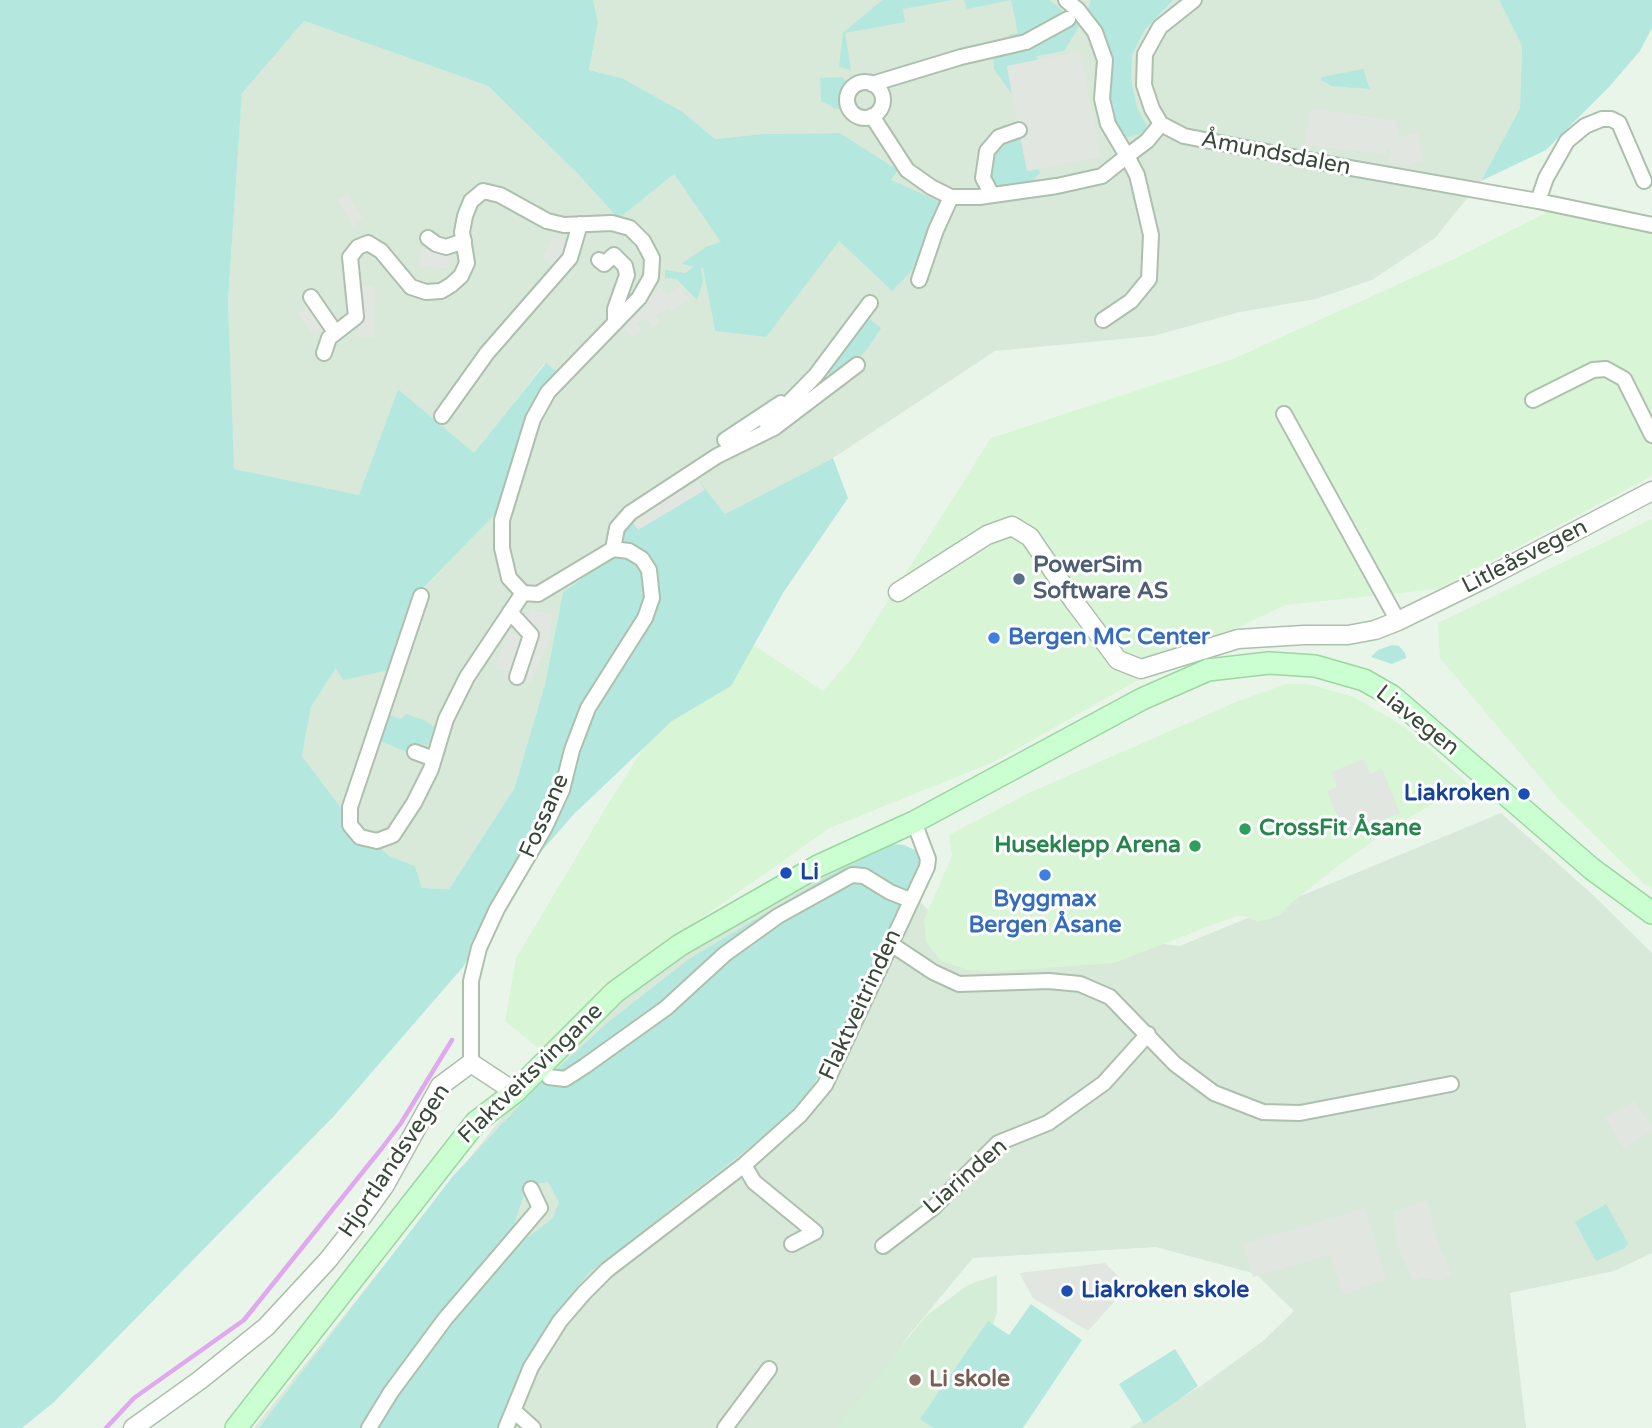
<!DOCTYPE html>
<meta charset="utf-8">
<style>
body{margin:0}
canvas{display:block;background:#eaf5ea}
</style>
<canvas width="1652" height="1428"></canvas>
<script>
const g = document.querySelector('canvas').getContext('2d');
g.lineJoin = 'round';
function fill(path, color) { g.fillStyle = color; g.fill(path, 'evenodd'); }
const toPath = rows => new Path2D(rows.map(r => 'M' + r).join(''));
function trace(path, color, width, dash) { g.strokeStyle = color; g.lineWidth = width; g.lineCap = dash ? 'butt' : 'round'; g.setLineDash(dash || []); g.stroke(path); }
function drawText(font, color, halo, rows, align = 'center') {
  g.font = font + ' "Varela Round",sans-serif'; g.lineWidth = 6; g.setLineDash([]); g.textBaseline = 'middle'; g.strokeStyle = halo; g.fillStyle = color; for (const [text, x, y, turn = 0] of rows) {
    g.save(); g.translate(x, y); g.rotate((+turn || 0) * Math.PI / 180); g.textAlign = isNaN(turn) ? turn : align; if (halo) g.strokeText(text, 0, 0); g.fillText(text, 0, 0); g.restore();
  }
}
const residential = toPath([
 [593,0,1499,0,1522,46,1520,108,1481,181,1435,238,1372,280,1316,299,1240,312,1153,336,995,351,833,458,725,514,691,472,614,556,563,592,545,684,514,789,449,889,422,888,415,866,389,857,351,821,302,756,311,707,336,668,421,590,511,498,545,363,474,454,398,389,359,495,233,469,228,301,242,92,304,21,488,86,578,174,616,216,622,216,674,174,722,242,683,265,703,268,715,331,839,241,892,291,890,180,898,170,840,133,763,134,715,139,683,112,622,78,589,70,598,22],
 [1501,813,1592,894,1652,953,1652,1253,1614,1271,1510,1293,1526,1428,1129,1428,1201,1386,1263,1341,1294,1311,1256,1274,1156,1247,973,1258,909,1335,846,1428,254,1428,568,1035,644,964,861,841,933,915,1180,946]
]);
const commercial = toPath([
 [1571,200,1616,207,1652,217,1652,476,1438,589,1285,605,1191,650,994,762,830,828,643,959,540,1050,505,1021,516,958,608,804,673,702,749,642,823,691,852,658,991,438,1233,359,1454,259],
 [1652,519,1652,888,1644,884,1559,800,1440,658,1438,623],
 [1286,684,1308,684,1354,697,1405,727,1468,784,1393,827,1339,865,1290,904,1279,916,1258,922,1246,916,1236,916,1114,963,992,972,969,970,941,961,926,942,924,920,952,856,949,835,1031,792,1236,702]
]);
const education = toPath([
 [997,1275,997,1313,993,1324,926,1423,933,1428,835,1428,926,1316,968,1285]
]);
const green = toPath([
 [0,0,593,0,598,22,589,70,622,78,683,112,715,139,763,134,840,133,898,170,891,180,943,203,926,256,892,291,839,241,766,337,715,331,703,268,701,268,703,282,697,300,677,279,665,278,665,270,685,273,694,267,681,264,706,247,721,242,674,174,622,216,616,216,578,174,488,86,304,21,242,93,228,301,234,469,359,495,398,389,474,453,546,363,559,374,535,418,511,498,421,590,389,670,343,680,336,668,311,707,302,756,351,821,389,856,415,866,422,888,449,889,514,789,545,684,563,592,614,556,622,518,692,472,725,514,833,458,848,498,783,593,731,686,672,721,574,814,505,893,463,967,334,1116,53,1403,22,1428,0,1428],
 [882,0,953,0,903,9,905,22,845,33,851,70,839,67,843,33],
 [964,0,1049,0,1060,8,1065,15,1010,43,1009,35,1018,33,1011,0,967,9],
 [1091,0,1173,0,1145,29,1132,55,1131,80,1137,108,1147,126,1142,134,1127,137,1117,129,1108,109,1107,94,1087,12],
 [1499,0,1652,0,1652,28,1640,51,1609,87,1546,150,1481,181,1520,108,1522,46],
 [1072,18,1080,25,1064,51,1037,56,1038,60,1007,66,1012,94,1010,92,994,69,993,53],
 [1363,69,1370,89,1332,86,1321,80,1322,77],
 [842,77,847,82,845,99,851,112,834,108,821,101,820,78],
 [1020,135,1027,171,1039,169,1040,173,1031,182,1001,187,992,181,988,171,991,153,1003,141],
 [866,316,881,328,868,348,852,366,830,375,823,372],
 [1392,645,1399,646,1405,653,1406,658,1392,664,1371,657,1378,650],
 [387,714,401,719,406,714,426,721,434,727,428,745,412,743,407,752,377,740],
 [892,844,904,845,915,850,919,855,922,867,895,919,847,1027,806,1097,759,1140,589,1273,557,1311,526,1364,497,1428,373,1428,452,1318,506,1254,553,1218,559,1202,548,1182,527,1185,511,1234,415,1351,367,1415,364,1428,259,1428,453,1176,535,1089,606,1024,689,959,826,877],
 [1606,1204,1628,1243,1625,1248,1596,1261,1575,1222],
 [1031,1304,1082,1340,1023,1428,933,1428,920,1419,988,1321,1009,1335],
 [1175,1349,1198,1386,1144,1424,1119,1384]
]);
const parking = toPath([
 [1080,51,1101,157,1027,171,1007,66],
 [1311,108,1396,121,1398,137,1418,132,1423,161,1409,165,1387,163,1391,154,1389,146,1385,154,1305,145],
 [348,193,363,219,356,224,354,228,337,200],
 [553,237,568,241,554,269,543,257],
 [421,249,449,250,450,268,420,267],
 [358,282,375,288,374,337,358,338],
 [661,286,668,295,679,286,689,298,671,312,668,308,656,316,660,322,653,327,644,318,637,324,642,330,633,338,621,326],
 [309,304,324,330,314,337,298,314],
 [698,480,705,490,638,530,631,520],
 [531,610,553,614,548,645,530,684,504,676,505,671,494,667,508,633,515,635],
 [1364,759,1370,774,1382,769,1400,813,1345,835,1327,791,1337,787,1331,772],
 [1635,1100,1652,1127,1652,1131,1624,1149,1605,1118],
 [1427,1200,1436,1237,1452,1276,1441,1281,1423,1278,1413,1282,1398,1247,1393,1212],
 [1365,1208,1386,1279,1343,1295,1330,1255,1253,1277,1243,1244],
 [1105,1263,1119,1277,1114,1302,1088,1331,1033,1298,1019,1273]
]);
const stream = toPath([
 [106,1428,134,1398,244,1320,382,1148,401,1123,452,1040]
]);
const minor = toPath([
 [1066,0,1078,10,1095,32,1105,60,1102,99,1108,124,1127,156,1147,141,1161,124],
 [1194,0,1160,27,1145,54,1144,85,1152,109,1161,124,1184,136,1345,167,1538,201,1652,225],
 '847 100a18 18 0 1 1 36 0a18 18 0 1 1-36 0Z',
 [872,84,961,57,1026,42,1068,19],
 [872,116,907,170,931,187,951,197,979,197,1057,186,1102,176,1127,156,1137,175,1151,235,1149,279,1131,301,1103,320],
 [992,195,983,178,987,151,999,137,1019,130],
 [1538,201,1546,178,1567,141,1585,126,1602,119,1611,119,1619,123,1644,181],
 [428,238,436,244,446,247,464,241],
 [599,260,604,264,614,255,625,266,627,275,615,309,615,323],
 [919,280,936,230,951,197],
 [311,297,335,332],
 [324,353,329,338,356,317,350,257,358,247,368,243,381,251,411,287,426,292,441,291,451,285,461,276,467,263,462,232,465,216,471,201,483,191,500,195,547,221,564,225,612,223,630,228,643,241,652,258,651,277,639,298,548,392,533,419,502,520,502,548,509,578,523,593,538,594,613,549,629,551,642,559,649,570,652,598,645,618,588,708,572,750,562,790,544,829,497,909,479,948,471,981,471,1063],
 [1533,400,1593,370,1606,369,1624,379,1652,435],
 [1284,414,1398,621],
 [442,416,487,353,570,258,580,224],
 [767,425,816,375,870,303],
 [725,440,781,403],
 [613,549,617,528,630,513,717,456,774,428,857,365],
 [421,596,350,807,350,825,360,837,377,841,393,835,414,803,431,769,446,719,467,677,523,593],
 [510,612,531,635,517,677],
 [415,752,434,759],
 [891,944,933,972,959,984,1049,981,1080,984,1110,997,1175,1064,1214,1093,1263,1112,1300,1113,1451,1084],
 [549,1077,565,1079,585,1066,666,1008,725,954,778,916,852,875,864,876,890,892,910,900],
 [744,1165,754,1182,815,1232,792,1244],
 [883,1246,934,1207,998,1143,1048,1123,1104,1083,1148,1034],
 [514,1411,533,1428],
 [369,1428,391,1392,445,1319,540,1208,531,1189],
 [506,1428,531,1367,560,1321,584,1293,607,1270,744,1165,800,1115,825,1085,927,867,928,859,914,822],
 [725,1428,769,1369]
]);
const tertiary = toPath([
 [898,592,987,535,1012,526,1030,537,1073,600,1118,660,1141,669,1238,639,1304,635,1348,635,1375,630,1398,621,1488,577,1652,491],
 [133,1428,200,1380,266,1327,328,1260,362,1217,385,1185,440,1086,471,1063,515,1092]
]);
const secondary = toPath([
 [236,1428,476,1122,515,1092,615,992,680,945,818,866,914,822,1142,699,1208,670,1269,663,1315,666,1364,680,1392,696,1592,869,1652,913]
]);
const markers = [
 [1019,579,7,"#5c6f8a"],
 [994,638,7,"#3f7fe0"],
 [1524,794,7,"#1a4fb4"],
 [1245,829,7,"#2e9e5b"],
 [1195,846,7,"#2e9e5b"],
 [786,873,7,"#1a4fb4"],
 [1045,875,7,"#3f7fe0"],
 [1067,1291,7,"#1a4fb4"],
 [915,1380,7,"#8d6e63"]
];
const streetNames = [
 ["Åmundsdalen",1276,154,11],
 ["Litleåsvegen",1525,557,-27],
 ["Liavegen",1417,721,38],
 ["Fossane",545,816,-66],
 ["Flaktveitrinden",861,1005,-65],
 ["Flaktveitsvingane",531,1074,-44],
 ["Hjortlandsvegen",395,1161,-56],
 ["Liarinden",966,1177,-41]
];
const serviceNames = [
 ["PowerSim",1033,566],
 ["Software AS",1033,592]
];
const shopNames = [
 ["Bergen MC Center",1008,638],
 ["Byggmax",1045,900,"center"],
 ["Bergen Åsane",1045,926,"center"]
];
const transitNames = [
 ["Liakroken",1510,794,"right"],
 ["Li",800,873],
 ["Liakroken skole",1081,1291]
];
const leisureNames = [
 ["CrossFit Åsane",1259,829],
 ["Huseklepp Arena",1181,846,"right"]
];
const educationNames = [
 ["Li skole",929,1380]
];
fill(residential, '#d8e8d9');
fill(commercial, '#d8f5d6');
fill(education, '#d4edd6');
fill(green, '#b4e8de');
fill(parking, '#e1e6e1');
trace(stream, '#dfa8ef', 4.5);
trace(minor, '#acc0ad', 18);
trace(tertiary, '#acc0ad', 21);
trace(secondary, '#9dd6a2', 24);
trace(minor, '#fff', 14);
trace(tertiary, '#fff', 18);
trace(secondary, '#cbfed1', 21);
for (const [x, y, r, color] of markers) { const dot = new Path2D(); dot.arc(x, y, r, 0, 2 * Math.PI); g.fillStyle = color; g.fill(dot); trace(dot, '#fff', 2.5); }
drawText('23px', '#384838', '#fff', streetNames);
drawText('bold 23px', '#4e5e75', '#fff', serviceNames, 'left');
drawText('bold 23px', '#366cbe', '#fff', shopNames, 'left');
drawText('bold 23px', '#164399', '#fff', transitNames, 'left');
drawText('bold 23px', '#27864d', '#fff', leisureNames, 'left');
drawText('bold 23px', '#785e54', '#fff', educationNames, 'left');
</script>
